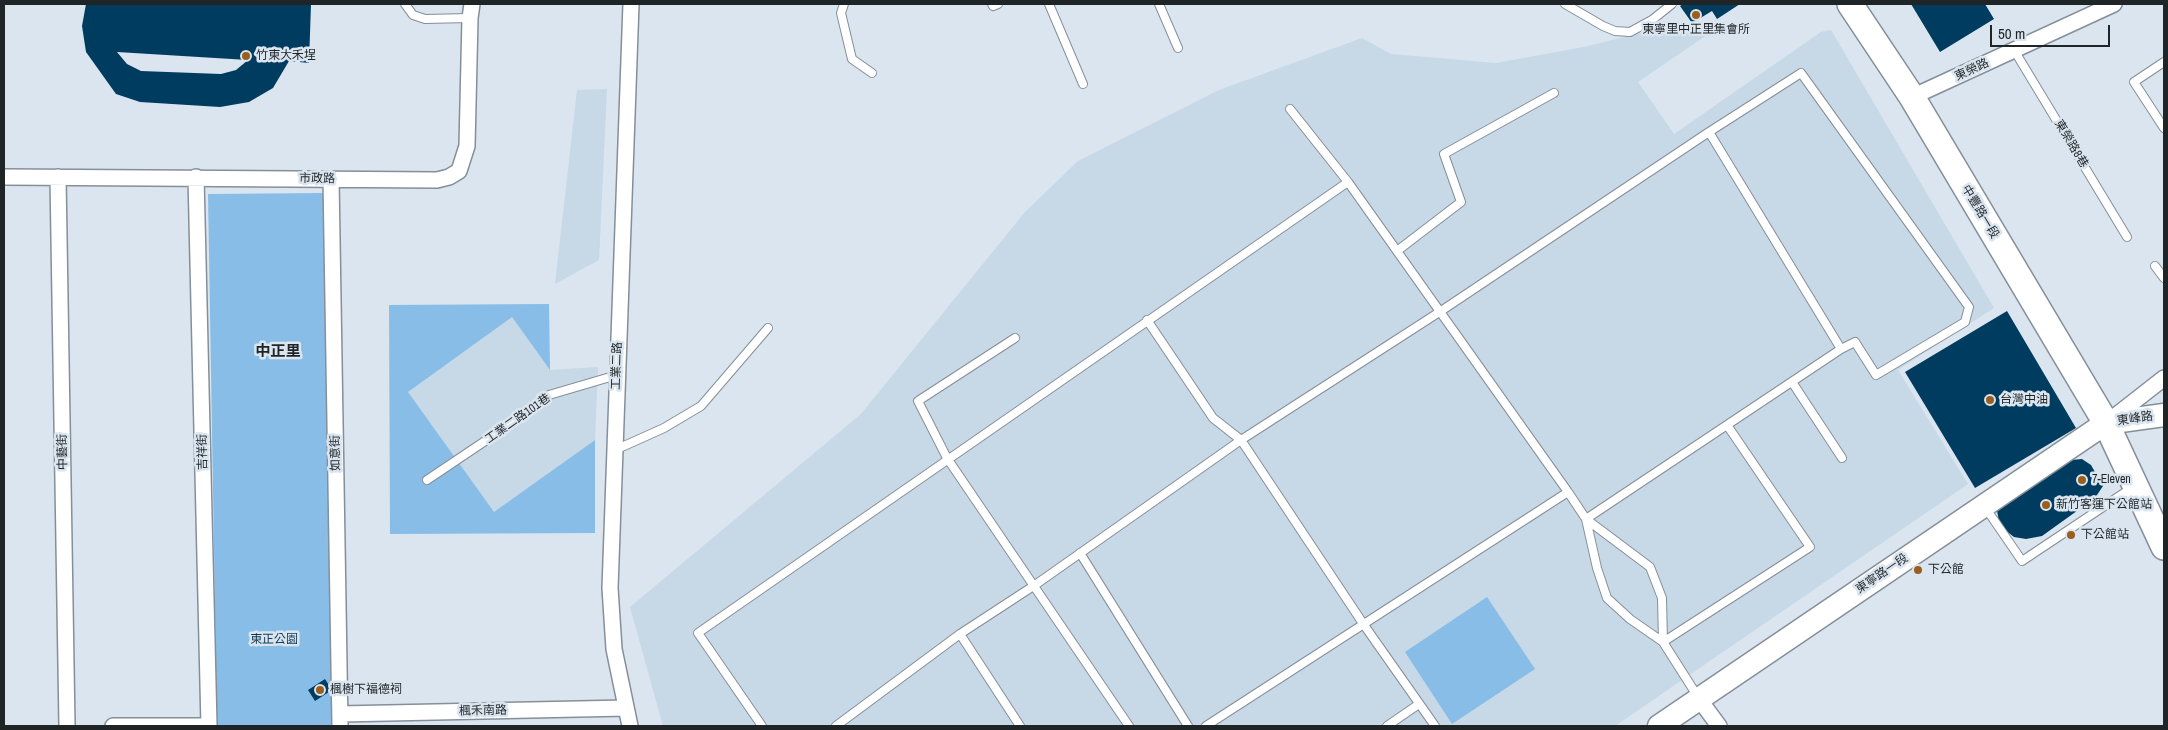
<!DOCTYPE html>
<meta charset="utf-8">
<style>
body{margin:0}
#map{position:relative;width:2168px;height:730px;overflow:hidden;background:#dae5ef;font-family:"Archivo Narrow",sans-serif}
canvas{display:block}
.frame{position:absolute;inset:0;border:5px solid #1f2427;pointer-events:none}
.scale{position:absolute;left:1990px;top:25px;width:120px;height:22px;box-sizing:border-box;border:2px solid #1f2427;border-top:0;padding-left:6px;font-size:15px;line-height:18px;white-space:nowrap;color:#1f2427;-webkit-text-stroke:4px #dae5ef;paint-order:stroke}
</style>
<div id="map">
<canvas width="2168" height="730"></canvas>
<div class="frame"></div>
<div class="scale">50 m</div>
</div>
<script>
const g = document.querySelector('canvas').getContext('2d');
g.lineJoin = 'round';
function fill(path, color) { g.fillStyle = color; g.fill(path, 'evenodd'); }
const toPath = rows => new Path2D(rows.map(r => 'M' + r).join(''));
function trace(path, color, width, dash) { g.strokeStyle = color; g.lineWidth = width; g.lineCap = dash ? 'butt' : 'round'; g.setLineDash(dash || []); g.stroke(path); }
function drawText(font, color, halo, rows, align = 'center') {
  g.font = font + ' "Archivo Narrow","Noto Sans TC",sans-serif'; g.lineWidth = 5; g.setLineDash([]); g.textBaseline = 'middle'; g.strokeStyle = halo; g.fillStyle = color; for (const [text, x, y, turn = 0] of rows) {
    g.save(); g.translate(x, y); g.rotate((+turn || 0) * Math.PI / 180); g.textAlign = isNaN(turn) ? turn : align; if (halo) g.strokeText(text, 0, 0); g.fillText(text, 0, 0); g.restore();
  }
}
const built = toPath([
 [1720,26,1638,82,1674,134,1821,32,1831,30,1994,308,1898,370,1968,484,1615,726,663,726,630,607,861,414,1025,212,1078,161,1219,90,1362,38,1391,54,1496,63,1584,47,1644,32],
 [607,89,599,260,555,284,577,90],
 [512,316,550,370,598,367,595,440,494,513,407,392]
]);
const green = toPath([
 [323,193,335,726,217,726,208,194],
 [549,304,550,370,512,317,408,392,494,512,595,440,595,533,390,534,389,305],
 [1487,597,1535,669,1452,724,1405,652]
]);
const building = toPath([
 [86,4,311,4,309,63,289,61,273,88,249,102,220,107,140,102,116,94,86,52,82,26],
 [117,52,248,60,236,70,221,74,141,71,127,64],
 [1683,4,1740,4,1717,19,1712,11,1692,23,1680,6],
 [1911,4,1985,4,1994,19,1940,52],
 [2007,311,2076,428,1975,488,1905,372],
 [2082,459,2091,465,2103,486,2095,498,2042,536,2026,539,2014,537,2005,530,1999,521,1997,511,2071,460],
 [325,679,332,690,315,701,308,690]
]);
const service = toPath([
 [405,4,413,15,425,19,470,18],
 [844,4,841,13,852,59,872,73],
 [992,4,993,6,998,4],
 [1049,4,1083,84],
 [1159,4,1178,48],
 [1565,4,1603,26,1615,31,1630,32,1652,20,1672,4],
 [2014,50,2127,237],
 [2164,62,2134,82,2164,128],
 [1290,109,1348,182,1568,492],
 [1709,132,1801,73,1969,307,1965,322,1876,375,1855,342,1841,349],
 [1397,251,1461,202,1444,154,1554,93],
 [2155,266,2164,278],
 [1147,320,1213,418,1241,440,1364,625,1435,726],
 [1015,338,918,401,947,458,1129,726],
 [1792,382,1842,458],
 [615,450,664,428,701,406,768,328],
 [427,480,497,433,549,395,617,375],
 [1985,507,2022,561,2133,487],
 [1080,553,1188,726],
 [1698,697,1663,642,1810,547,1727,425],
 [762,726,698,633,1348,182],
 [836,726,960,634],
 [1020,726,960,634,1035,585,1241,440,1441,311,1709,132,1841,349,1586,519],
 [1206,726,1568,492,1586,519,1597,568,1607,598,1630,619,1663,642,1662,598,1650,567,1586,519],
 [1387,726,1419,704]
]);
const minor = toPath([
 [1912,97,2114,4],
 [4,177,437,180,449,177,459,171,467,146,470,18,472,4],
 [58,177,67,726],
 [196,177,209,726],
 [331,179,340,726],
 [2109,421,2164,378],
 [1699,699,1719,726],
 [340,714,626,708],
 [113,726,209,726],
 [630,726,614,649,610,588,631,4]
]);
const secondary = toPath([
 [1659,726,2106,423,2164,415]
]);
const primary = toPath([
 [1850,4,1912,97,2106,423,2164,547]
]);
const markers = [
 [1696,15,5,"#9a5e1f"],
 [246,56,5,"#9a5e1f"],
 [1990,400,5,"#9a5e1f"],
 [2082,480,5,"#9a5e1f"],
 [2046,505,5,"#9a5e1f"],
 [2071,535,5,"#9a5e1f"],
 [1918,570,5,"#9a5e1f"],
 [320,690,5,"#9a5e1f"]
];
const poiNames = [
 ["東寧里中正里集會所",1696,30,"center"],
 ["竹東大禾埕",256,56],
 ["台灣中油",2000,400],
 ["7-Eleven",2092,480],
 ["新竹客運下公館站",2056,505],
 ["下公館站",2081,535],
 ["下公館",1928,570],
 ["楓樹下福德祠",330,690]
];
const streetNames = [
 ["東榮路",1972,70,-25],
 ["東榮路8巷",2071,144,59],
 ["市政路",317,179,1],
 ["中豐路一段",1980,212,59],
 ["工業二路",617,366,-88],
 ["工業二路101巷",518,419,-35],
 ["東峰路",2135,419,-8],
 ["中藝街",63,452,-91],
 ["吉祥街",203,452,-91],
 ["如意街",336,453,-91],
 ["東寧路一段",1882,574,-34],
 ["楓禾南路",483,711,-1]
];
const parkNames = [
 ["東正公園",274,640]
];
const quarterNames = [
 ["中正里",278,352]
];
fill(built, '#c7d8e6');
fill(green, '#88bde7');
fill(building, '#003c60');
trace(service, '#858f98', 10);
trace(minor, '#858f98', 18);
trace(secondary, '#858f98', 25);
trace(primary, '#858f98', 28);
trace(service, '#fff', 8);
trace(minor, '#fff', 15);
trace(secondary, '#fff', 22);
trace(primary, '#fff', 25);
for (const [x, y, r, color] of markers) { const dot = new Path2D(); dot.arc(x, y, r, 0, 2 * Math.PI); g.fillStyle = color; g.fill(dot); trace(dot, '#dae5ef', 2); }
drawText('12px', '#1f2427', '#dae5ef', poiNames, 'left');
drawText('12px', '#1f2427', '#dae5ef', streetNames);
drawText('12px', '#113b57', '#dae5ef', parkNames);
drawText('bold 15px', '#1f2427', '#dae5ef', quarterNames);
</script>
